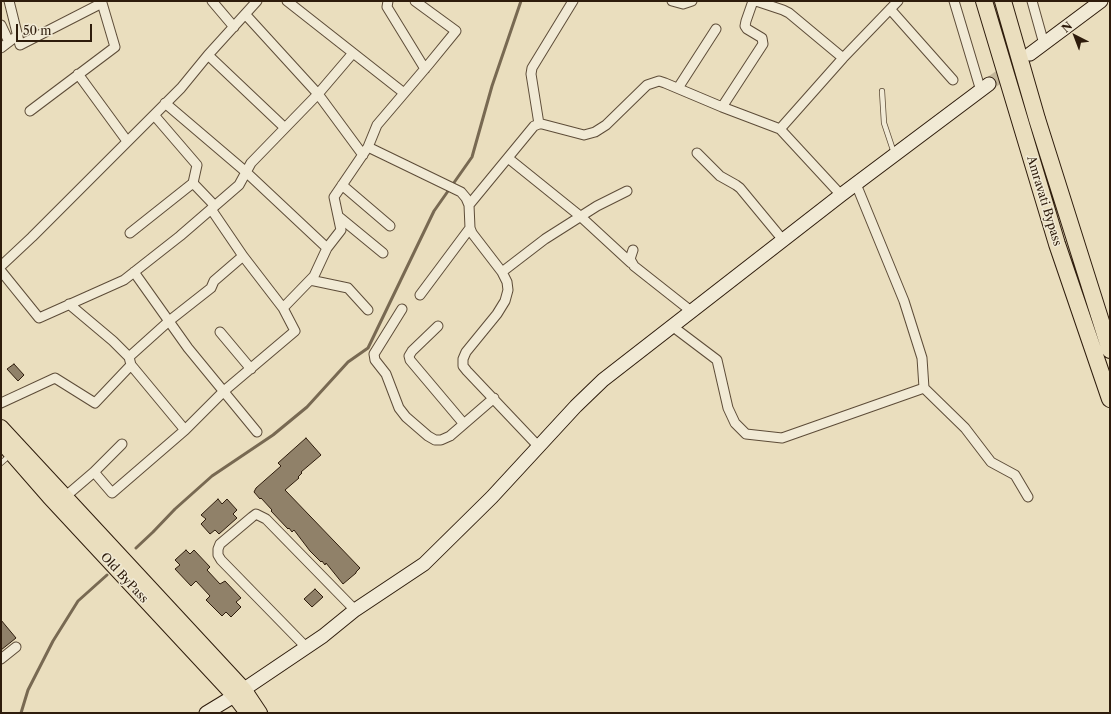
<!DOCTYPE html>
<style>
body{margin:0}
#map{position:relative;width:1111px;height:714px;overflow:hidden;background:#eadebe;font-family:"Libre Caslon Text",serif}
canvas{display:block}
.frame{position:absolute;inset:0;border:2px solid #2e1c0c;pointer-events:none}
.north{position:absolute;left:1055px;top:16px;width:40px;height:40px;-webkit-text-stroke:3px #f1ead5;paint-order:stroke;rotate:318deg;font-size:11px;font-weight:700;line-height:16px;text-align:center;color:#2e1c0c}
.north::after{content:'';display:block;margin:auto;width:14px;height:18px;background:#2e1c0c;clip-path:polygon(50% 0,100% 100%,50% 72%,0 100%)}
.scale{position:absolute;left:16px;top:24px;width:76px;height:18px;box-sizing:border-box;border:2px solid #2e1c0c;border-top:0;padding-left:5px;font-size:12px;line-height:14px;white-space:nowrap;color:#2e1c0c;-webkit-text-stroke:3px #f1ead5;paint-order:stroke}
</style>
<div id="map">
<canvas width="1111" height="714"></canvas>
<div class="frame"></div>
<div class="north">N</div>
<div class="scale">50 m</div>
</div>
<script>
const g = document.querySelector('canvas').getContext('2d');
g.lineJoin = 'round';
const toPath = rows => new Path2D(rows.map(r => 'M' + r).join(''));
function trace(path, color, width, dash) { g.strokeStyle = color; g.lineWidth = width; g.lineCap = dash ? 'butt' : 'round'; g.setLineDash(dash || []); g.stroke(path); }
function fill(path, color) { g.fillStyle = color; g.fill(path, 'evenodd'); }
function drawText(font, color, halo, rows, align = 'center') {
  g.font = font + ' "Libre Caslon Text",serif'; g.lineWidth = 3; g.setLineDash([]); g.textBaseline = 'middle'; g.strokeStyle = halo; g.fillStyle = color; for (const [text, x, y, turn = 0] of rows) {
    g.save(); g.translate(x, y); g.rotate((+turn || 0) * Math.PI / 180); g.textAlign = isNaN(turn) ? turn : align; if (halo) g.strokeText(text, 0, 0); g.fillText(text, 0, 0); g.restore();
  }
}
const stream = toPath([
 [136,548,153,532,175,509,212,476,273,435,307,407,348,362,368,348,434,211,472,157,492,86,521,1],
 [21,713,28,690,53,641,78,601,107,575]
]);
const building = toPath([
 [14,364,24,375,18,381,7,369,14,364],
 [306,438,321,455,301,472,302,473,298,477,299,478,285,490,360,568,356,572,356,573,343,584,326,563,325,565,322,561,321,562,310,551,294,530,292,532,289,528,288,529,271,511,272,510,261,498,260,499,254,492,256,488,281,466,278,463,306,438],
 [218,499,222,504,227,499,237,510,233,514,237,518,219,534,215,530,210,534,201,524,206,519,201,515,218,499],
 [186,550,190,554,194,550,210,567,207,570,220,584,225,581,241,598,236,602,241,607,231,617,226,612,222,616,206,600,210,596,196,581,191,586,175,569,180,565,175,560,186,550],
 [315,589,323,597,312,607,304,599,315,589],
 [1,620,16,638,1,650,1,620]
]);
const secondaryTunnel = toPath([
 [989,84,1028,56]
]);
const lane = toPath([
 [882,91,884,123,894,153],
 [1,463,10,455]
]);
const street = toPath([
 [9,1,20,45,102,3],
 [212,1,234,27],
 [287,1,404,93],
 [388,1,387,7,425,69],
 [672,1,683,4,692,1],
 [756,1,783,10,789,13,843,58],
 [954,1,981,91],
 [1032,1,1044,44],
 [890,9,953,80],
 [245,14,318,94,363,155],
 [1,25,9,42],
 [1,48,18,35],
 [208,55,285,128],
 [78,74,127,141],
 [678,88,716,29],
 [165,103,246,172,327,248],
 [722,107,763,44,762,38,747,29,745,26,746,21,753,1],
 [30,111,115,47,102,3,100,1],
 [539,124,531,74,532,68,573,1],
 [780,129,843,58,898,1],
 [368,147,461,192,466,198,469,205,470,228,472,233,502,272,507,282,508,290,505,301,497,314,466,352,463,359,463,366,467,371,539,447],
 [697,153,720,176,736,185,740,188,783,240],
 [508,158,580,216,631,263],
 [193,183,215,206],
 [856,184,904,301,922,358,924,388,965,428,991,462,1015,475,1028,497],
 [342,185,390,226],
 [469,205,534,126,539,124,542,124,584,135,595,132,606,125,647,85,659,81,665,83,722,107,780,129,841,195],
 [211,209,243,256,283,308],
 [338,216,383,253],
 [130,233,193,183,197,165,154,115],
 [633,250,630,259,634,266,691,311],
 [1,266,32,237,181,88,208,55,257,1],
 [1,271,39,318,124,280,180,236,239,185,251,163,318,94,353,53],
 [134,272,188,348,257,432],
 [502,272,545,239,597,206,627,191],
 [310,280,348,288,368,310],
 [420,295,470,228],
 [69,304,113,341,129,357],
 [402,309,374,354,375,360,386,374,399,408,406,417,428,436,435,440,441,440,450,436,494,398],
 [438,326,412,351,409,356,410,360,464,424],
 [672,326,717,360,728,408,735,423,746,434,782,438,924,388],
 [220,332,251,369],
 [131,365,185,430],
 [1,403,55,378,95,403,131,365,129,357,169,321,211,288,214,281,243,256],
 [94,472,112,493,185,430,224,391,295,331,283,308,314,276,327,248,341,230,334,197,368,147,377,125,429,64,456,31,415,1],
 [66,496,94,472,122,444],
 [305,646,221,560,218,555,218,549,220,544,252,517,256,514,266,519,355,610],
 [1,659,16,647]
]);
const secondary = toPath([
 [1030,54,1101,1],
 [206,713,234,696,323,636,355,610,424,564,492,497,576,406,603,380,841,195,989,84]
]);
const primary = toPath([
 [1,427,244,689,260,713],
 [1,442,49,497,234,696,247,713]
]);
const highway = toPath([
 [984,1,1057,244,1110,399],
 [1003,1,1037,119,1110,350]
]);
const streetNames = [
 ["Amravati Bypass",1044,201,73],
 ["Old ByPass",124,578,47]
];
trace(stream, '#786952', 3);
fill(building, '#908169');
trace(building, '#2e1c0c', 1);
trace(secondaryTunnel, '#c4b79a', 13, [13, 6]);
trace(lane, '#5d4c38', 6);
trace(street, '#5d4c38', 11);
trace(secondary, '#2e1c0c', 15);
trace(primary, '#2e1c0c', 16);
trace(highway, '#2e1c0c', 18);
trace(lane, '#f1ead5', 4.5);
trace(street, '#f1ead5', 9);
trace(secondary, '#f1ead5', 13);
trace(primary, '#eadebe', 14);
trace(highway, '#eadebe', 16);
drawText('12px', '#2e1c0c', '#f1ead5', streetNames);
</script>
